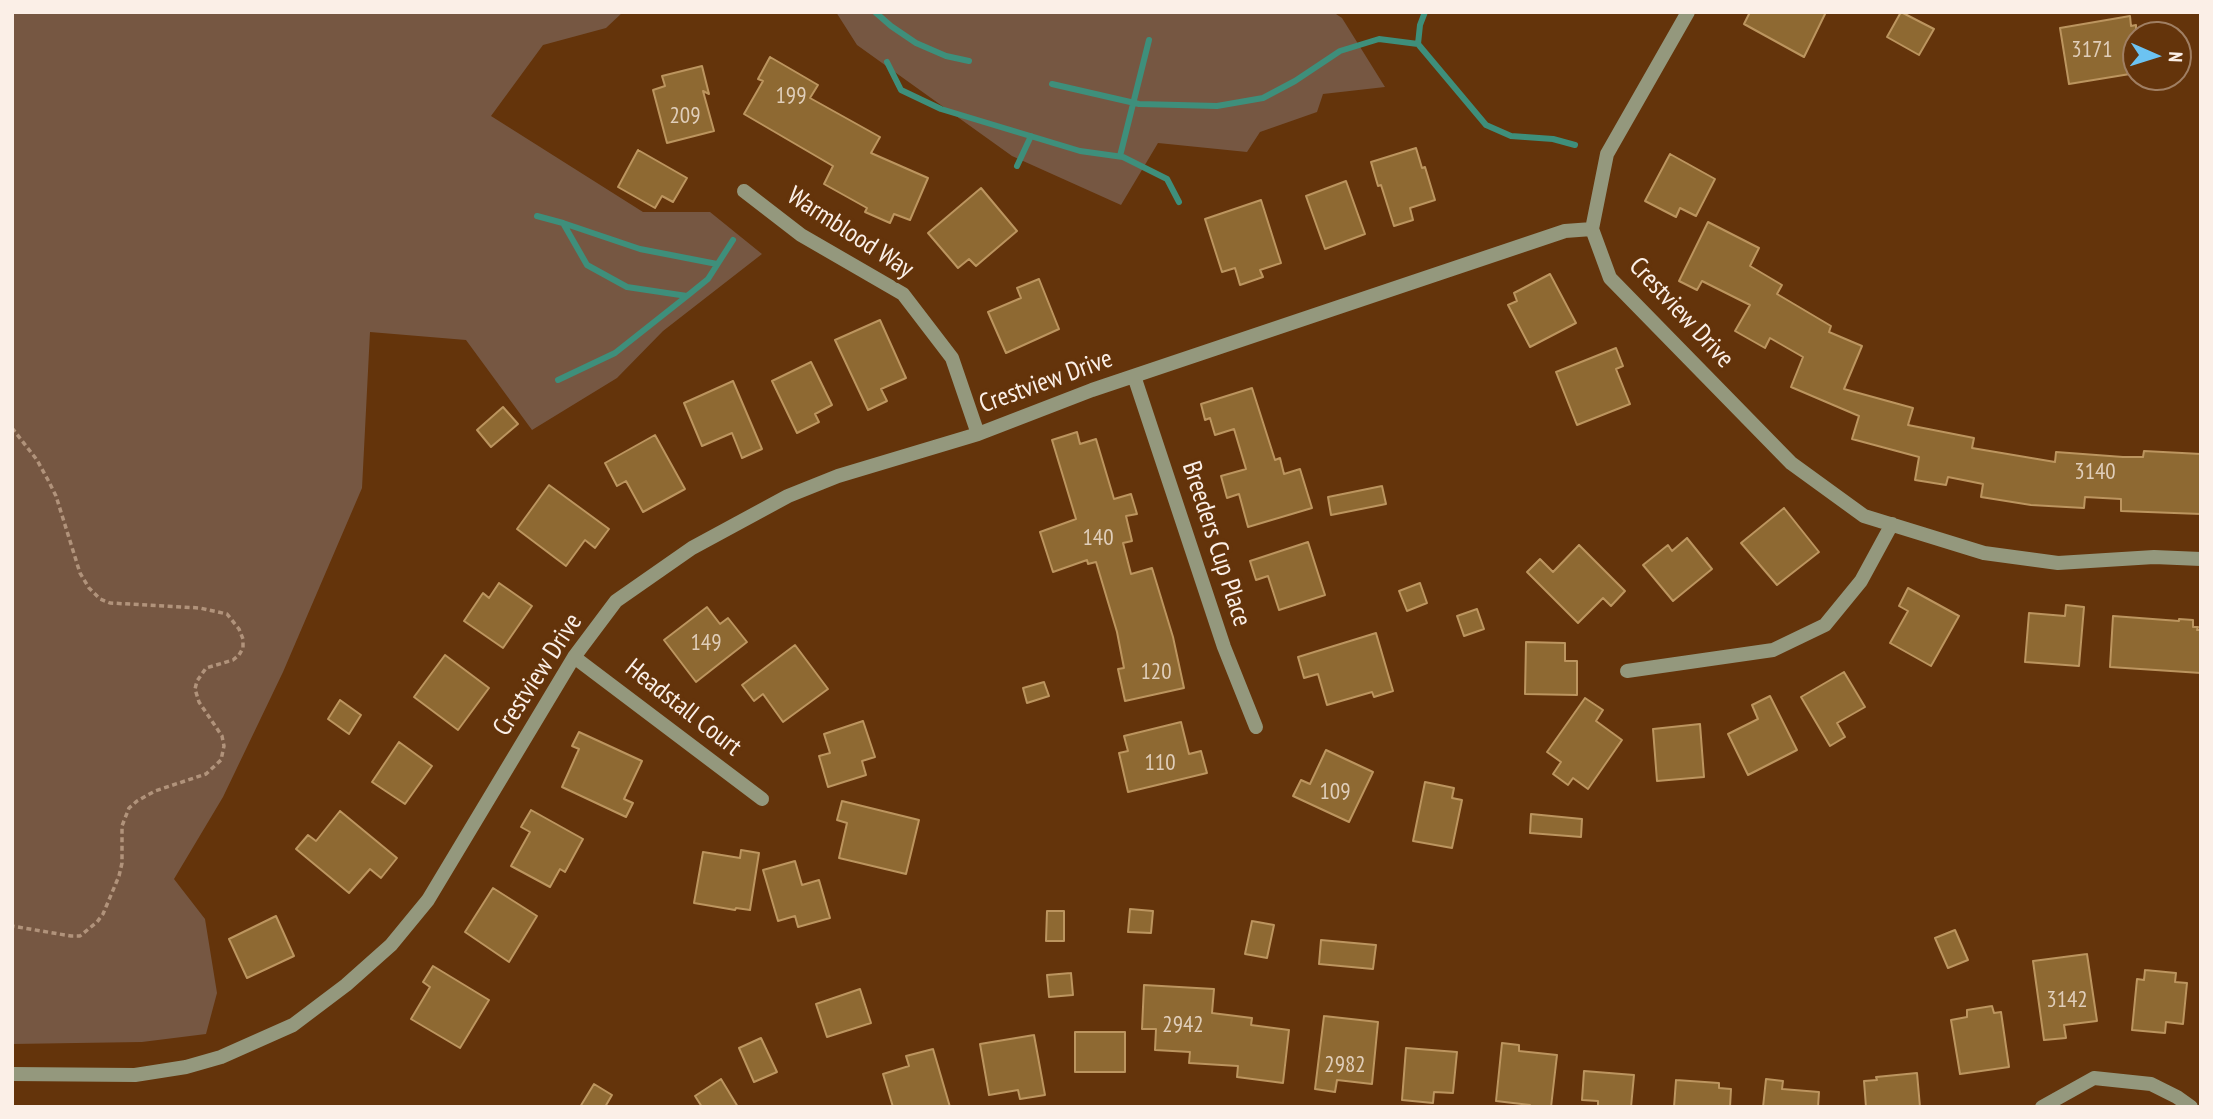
<!DOCTYPE html>
<style>
body{margin:0}
#map{position:relative;width:2213px;height:1119px;overflow:hidden;background:#64340b;font-family:"PT Sans Narrow",sans-serif}
canvas{display:block}
.frame{position:absolute;inset:0;border:14px solid #fbefe7;pointer-events:none}
.north{position:absolute;left:2122px;top:21px;width:70px;height:70px;box-sizing:border-box;background:#64340b;border:2px solid #a07f63;border-radius:50%;rotate:93deg;font-size:19px;font-weight:700;line-height:28px;text-align:center;color:#fbefe7}
.north::after{content:'';display:block;margin:auto;width:24px;height:32px;background:#6cc3f2;clip-path:polygon(50% 0,100% 100%,50% 72%,0 100%)}
</style>
<div id="map">
<canvas width="2213" height="1119"></canvas>
<div class="frame"></div>
<div class="north">N</div>
</div>
<script>
const g = document.querySelector('canvas').getContext('2d');
g.lineJoin = 'round';
function fill(path, color) { g.fillStyle = color; g.fill(path, 'evenodd'); }
const toPath = rows => new Path2D(rows.map(r => 'M' + r).join(''));
function trace(path, color, width, dash) { g.strokeStyle = color; g.lineWidth = width; g.lineCap = dash ? 'butt' : 'round'; g.setLineDash(dash || []); g.stroke(path); }
function drawText(font, color, halo, rows, align = 'center') {
  g.font = font + ' "PT Sans Narrow",sans-serif'; g.lineWidth = 7; g.setLineDash([]); g.textBaseline = 'middle'; g.strokeStyle = halo; g.fillStyle = color; for (const [text, x, y, turn = 0] of rows) {
    g.save(); g.translate(x, y); g.rotate((+turn || 0) * Math.PI / 180); g.textAlign = isNaN(turn) ? turn : align; if (halo) g.strokeText(text, 0, 0); g.fillText(text, 0, 0); g.restore();
  }
}
const green = toPath([
 [12,12,623,12,606,28,543,45,491,116,643,212,710,212,762,254,663,331,617,378,532,430,466,340,370,332,362,488,283,672,223,797,174,879,205,919,217,993,206,1034,142,1042,12,1044],
 [836,12,1333,12,1342,18,1385,87,1323,94,1317,112,1260,132,1247,152,1158,143,1121,205,1012,156,857,45]
]);
const stream = toPath([
 [875,12,891,26,916,43,946,56,969,61],
 [1418,44,1420,25,1425,12],
 [887,62,901,90,941,109,1080,151,1123,157,1167,179,1179,202],
 [1052,84,1139,104,1217,106,1263,98,1295,81,1340,51,1379,39,1418,44,1486,125,1511,136,1553,139,1575,145],
 [1120,156,1149,40],
 [1017,166,1031,136],
 [537,216,563,223,587,265,627,287,687,296,708,279,733,240],
 [563,223,640,249,717,264],
 [558,380,615,353,687,296]
]);
const building = toPath([
 [1750,12,1826,12,1804,57,1744,24,1750,12],
 [1901,12,1934,29,1919,55,1887,37,1901,12],
 [2130,16,2131,26,2136,25,2136,73,2069,84,2060,28,2130,16],
 [770,57,818,85,810,98,880,137,871,153,928,178,910,220,894,214,890,223,865,212,867,208,824,184,833,166,744,114,763,81,758,79,770,57],
 [702,66,709,94,703,91,714,131,667,143,653,90,665,86,662,76,702,66],
 [1416,148,1422,168,1425,167,1435,200,1410,208,1413,220,1394,226,1381,185,1378,186,1371,162,1416,148],
 [638,150,687,178,673,202,662,196,655,208,618,187,638,150],
 [1670,154,1715,179,1696,216,1680,208,1676,217,1645,201,1670,154],
 [1346,181,1365,234,1325,249,1306,196,1346,181],
 [981,188,1017,231,976,266,969,259,958,268,928,233,981,188],
 [1261,200,1281,263,1260,270,1263,277,1240,285,1235,268,1222,272,1205,219,1261,200],
 [1708,222,1759,248,1750,266,1782,285,1777,294,1831,326,1829,332,1862,346,1844,389,1913,408,1908,425,1974,438,1972,448,2055,462,2056,452,2123,457,2143,457,2144,451,2201,454,2201,514,2121,511,2121,499,2085,497,2084,508,2031,505,1981,497,1983,484,1948,477,1946,485,1915,480,1919,457,1852,439,1859,416,1791,387,1803,357,1770,338,1765,348,1735,331,1750,305,1702,281,1697,290,1679,281,1708,222],
 [1550,274,1576,323,1530,347,1508,305,1517,301,1514,293,1550,274],
 [1039,279,1059,329,1006,353,988,312,1021,298,1017,288,1039,279],
 [880,320,906,378,881,389,887,401,868,410,835,340,880,320],
 [1616,348,1623,366,1616,369,1630,404,1577,425,1556,372,1616,348],
 [811,362,832,405,815,414,819,422,797,433,772,381,811,362],
 [733,381,762,449,742,458,732,433,702,446,684,403,733,381],
 [1252,388,1275,460,1280,458,1284,474,1300,469,1312,508,1248,527,1239,494,1227,498,1221,476,1246,469,1234,429,1215,435,1210,418,1205,420,1201,404,1252,388],
 [503,407,518,424,491,447,477,430,503,407],
 [1077,432,1080,444,1096,439,1114,499,1131,494,1137,514,1126,516,1132,541,1123,543,1131,574,1152,568,1173,637,1184,688,1125,701,1118,669,1124,668,1117,632,1096,562,1088,564,1087,560,1053,572,1040,532,1076,519,1052,440,1077,432],
 [655,435,685,489,643,512,626,481,617,486,605,463,655,435],
 [549,485,609,529,595,548,585,540,566,566,517,529,549,485],
 [1382,486,1386,504,1331,515,1328,497,1382,486],
 [1784,508,1819,552,1777,585,1741,543,1784,508],
 [1687,538,1712,569,1673,601,1643,565,1668,545,1672,551,1687,538],
 [1308,542,1325,595,1279,610,1268,576,1256,580,1250,561,1308,542],
 [1579,545,1625,591,1611,606,1603,598,1578,623,1527,572,1540,559,1553,572,1579,545],
 [499,583,532,606,503,648,464,621,483,593,489,598,499,583],
 [1420,583,1427,603,1407,611,1399,591,1420,583],
 [1908,588,1959,616,1931,666,1890,643,1908,611,1899,606,1908,588],
 [2066,605,2084,607,2079,666,2025,662,2029,613,2065,616,2066,605],
 [707,607,720,624,728,618,747,642,696,682,664,640,707,607],
 [1477,609,1484,629,1464,636,1457,616,1477,609],
 [2113,616,2179,621,2179,619,2193,620,2193,627,2198,627,2197,630,2201,630,2201,673,2110,667,2113,616],
 [1376,633,1393,691,1374,697,1372,692,1327,705,1318,674,1304,678,1298,657,1376,633],
 [1526,642,1565,643,1565,661,1577,661,1577,695,1525,694,1526,642],
 [795,645,828,689,783,722,763,694,754,701,742,685,795,645],
 [445,655,489,688,458,730,414,697,445,655],
 [1844,672,1865,707,1837,723,1845,737,1830,746,1801,697,1844,672],
 [1044,682,1049,696,1027,703,1023,688,1044,682],
 [1770,696,1797,750,1748,775,1728,734,1758,719,1752,705,1770,696],
 [1585,698,1603,710,1596,721,1622,740,1588,789,1573,778,1568,785,1553,774,1561,762,1547,752,1585,698],
 [340,700,361,715,349,734,328,719,340,700],
 [863,721,875,757,862,761,866,775,828,787,819,756,830,753,824,734,863,721],
 [1181,722,1189,754,1201,751,1207,773,1128,792,1119,753,1128,751,1124,736,1181,722],
 [1700,724,1704,777,1657,781,1653,729,1700,724],
 [579,732,642,761,624,799,633,803,626,817,562,787,579,749,572,746,579,732],
 [399,742,432,766,405,804,372,782,399,742],
 [1326,750,1373,772,1349,822,1293,796,1301,780,1310,784,1326,750],
 [1425,782,1454,788,1452,798,1462,800,1452,848,1413,841,1425,782],
 [842,801,919,820,906,874,839,858,847,823,837,820,842,801],
 [531,810,583,839,565,872,560,869,550,887,511,866,530,832,521,827,531,810],
 [340,811,397,858,381,878,370,869,349,893,296,849,308,835,316,841,340,811],
 [1531,814,1582,819,1581,837,1530,833,1531,814],
 [741,850,759,853,750,910,736,908,735,910,694,903,703,852,740,858,741,850],
 [795,861,802,885,819,880,830,918,798,927,795,916,778,921,763,870,795,861],
 [493,888,537,916,509,962,465,932,493,888],
 [1130,909,1153,911,1151,933,1128,932,1130,909],
 [1047,911,1064,911,1064,941,1046,941,1047,911],
 [276,916,294,956,247,978,229,939,276,916],
 [1252,921,1274,925,1267,958,1245,954,1252,921],
 [1955,930,1968,960,1948,968,1935,938,1955,930],
 [1321,940,1376,945,1373,969,1319,964,1321,940],
 [2087,954,2097,1021,2064,1025,2066,1038,2044,1040,2033,961,2087,954],
 [433,966,489,1000,460,1048,411,1019,430,987,423,982,433,966],
 [2145,970,2176,973,2175,982,2187,983,2183,1024,2166,1022,2165,1033,2132,1030,2137,979,2144,980,2145,970],
 [1071,973,1073,995,1049,997,1047,975,1071,973],
 [1144,985,1214,989,1212,1013,1252,1018,1251,1025,1289,1030,1283,1083,1237,1077,1238,1066,1189,1063,1190,1052,1155,1050,1156,1029,1142,1029,1144,985],
 [860,989,871,1023,827,1037,816,1004,860,989],
 [1992,1006,1994,1013,2001,1012,2009,1067,1960,1074,1951,1020,1967,1017,1967,1010,1992,1006],
 [1324,1016,1378,1022,1372,1084,1337,1080,1335,1092,1315,1089,1324,1016],
 [1075,1032,1125,1032,1125,1072,1075,1072,1075,1032],
 [1034,1035,1045,1095,1020,1099,1018,1090,989,1095,980,1044,1034,1035],
 [761,1038,777,1072,754,1082,739,1048,761,1038],
 [1502,1043,1519,1045,1519,1051,1557,1055,1551,1107,1530,1107,1530,1105,1496,1101,1502,1043],
 [1406,1048,1457,1052,1453,1093,1434,1092,1433,1103,1402,1100,1406,1048],
 [933,1049,950,1107,893,1107,883,1074,909,1066,906,1056,933,1049],
 [1584,1071,1634,1075,1631,1107,1598,1107,1598,1101,1582,1100,1584,1071],
 [1917,1073,1920,1107,1866,1107,1864,1081,1877,1080,1876,1077,1917,1073],
 [721,1079,738,1107,702,1107,695,1096,721,1079],
 [1766,1079,1783,1081,1782,1089,1819,1092,1818,1107,1763,1107,1766,1079],
 [1676,1080,1719,1083,1719,1088,1731,1089,1730,1107,1674,1107,1676,1080],
 [594,1084,612,1095,605,1107,580,1107,594,1084]
]);
const path = toPath([
 [12,428,37,460,48,480,56,496,80,573,89,588,100,599,110,603,200,608,227,614,239,629,243,639,243,648,239,655,233,660,206,668,197,681,195,689,199,702,222,736,224,746,221,760,206,774,155,791,137,801,129,808,122,826,122,863,119,876,103,914,97,922,80,936,71,936,12,926]
]);
const street = toPath([
 [744,191,801,235,903,294,952,358,978,434],
 [1592,229,1607,154,1688,12],
 [1134,376,1224,647,1256,727],
 [574,657,762,799],
 [1627,671,1773,650,1825,625,1861,581,1892,524],
 [12,1074,135,1075,186,1067,221,1057,293,1025,346,985,391,945,428,900,574,657,616,601,692,548,788,496,838,476,978,434,1092,390,1565,231,1592,229,1610,278,1791,463,1864,516,1984,553,2058,563,2154,557,2201,559],
 [2042,1107,2094,1078,2151,1084,2177,1097,2191,1107]
]);
const numberNames = [
 ["3171",2092,50],
 ["199",791,96],
 ["209",685,116],
 ["3140",2095,472],
 ["140",1098,538],
 ["149",706,643],
 ["120",1156,672],
 ["110",1160,763],
 ["109",1335,792],
 ["3142",2067,1000],
 ["2942",1183,1025],
 ["2982",1345,1065]
];
const streetNames = [
 ["Warmblood Way",850,233,33],
 ["Crestview Drive",1681,313,47],
 ["Crestview Drive",1046,382,-20],
 ["Breeders Cup Place",1216,544,72],
 ["Crestview Drive",538,675,-57],
 ["Headstall Court",683,708,38]
];
fill(green, '#765742');
trace(stream, '#3e8f7b', 6);
fill(building, '#8e6932');
trace(building, '#bc955f', 2);
trace(path, '#b1937b', 3.5, [5, 3.5]);
trace(street, '#94987d', 14);
drawText('23px', '#e0ceba', null, numberNames);
drawText('26px', '#fbefe7', '#64340b', streetNames);
</script>
